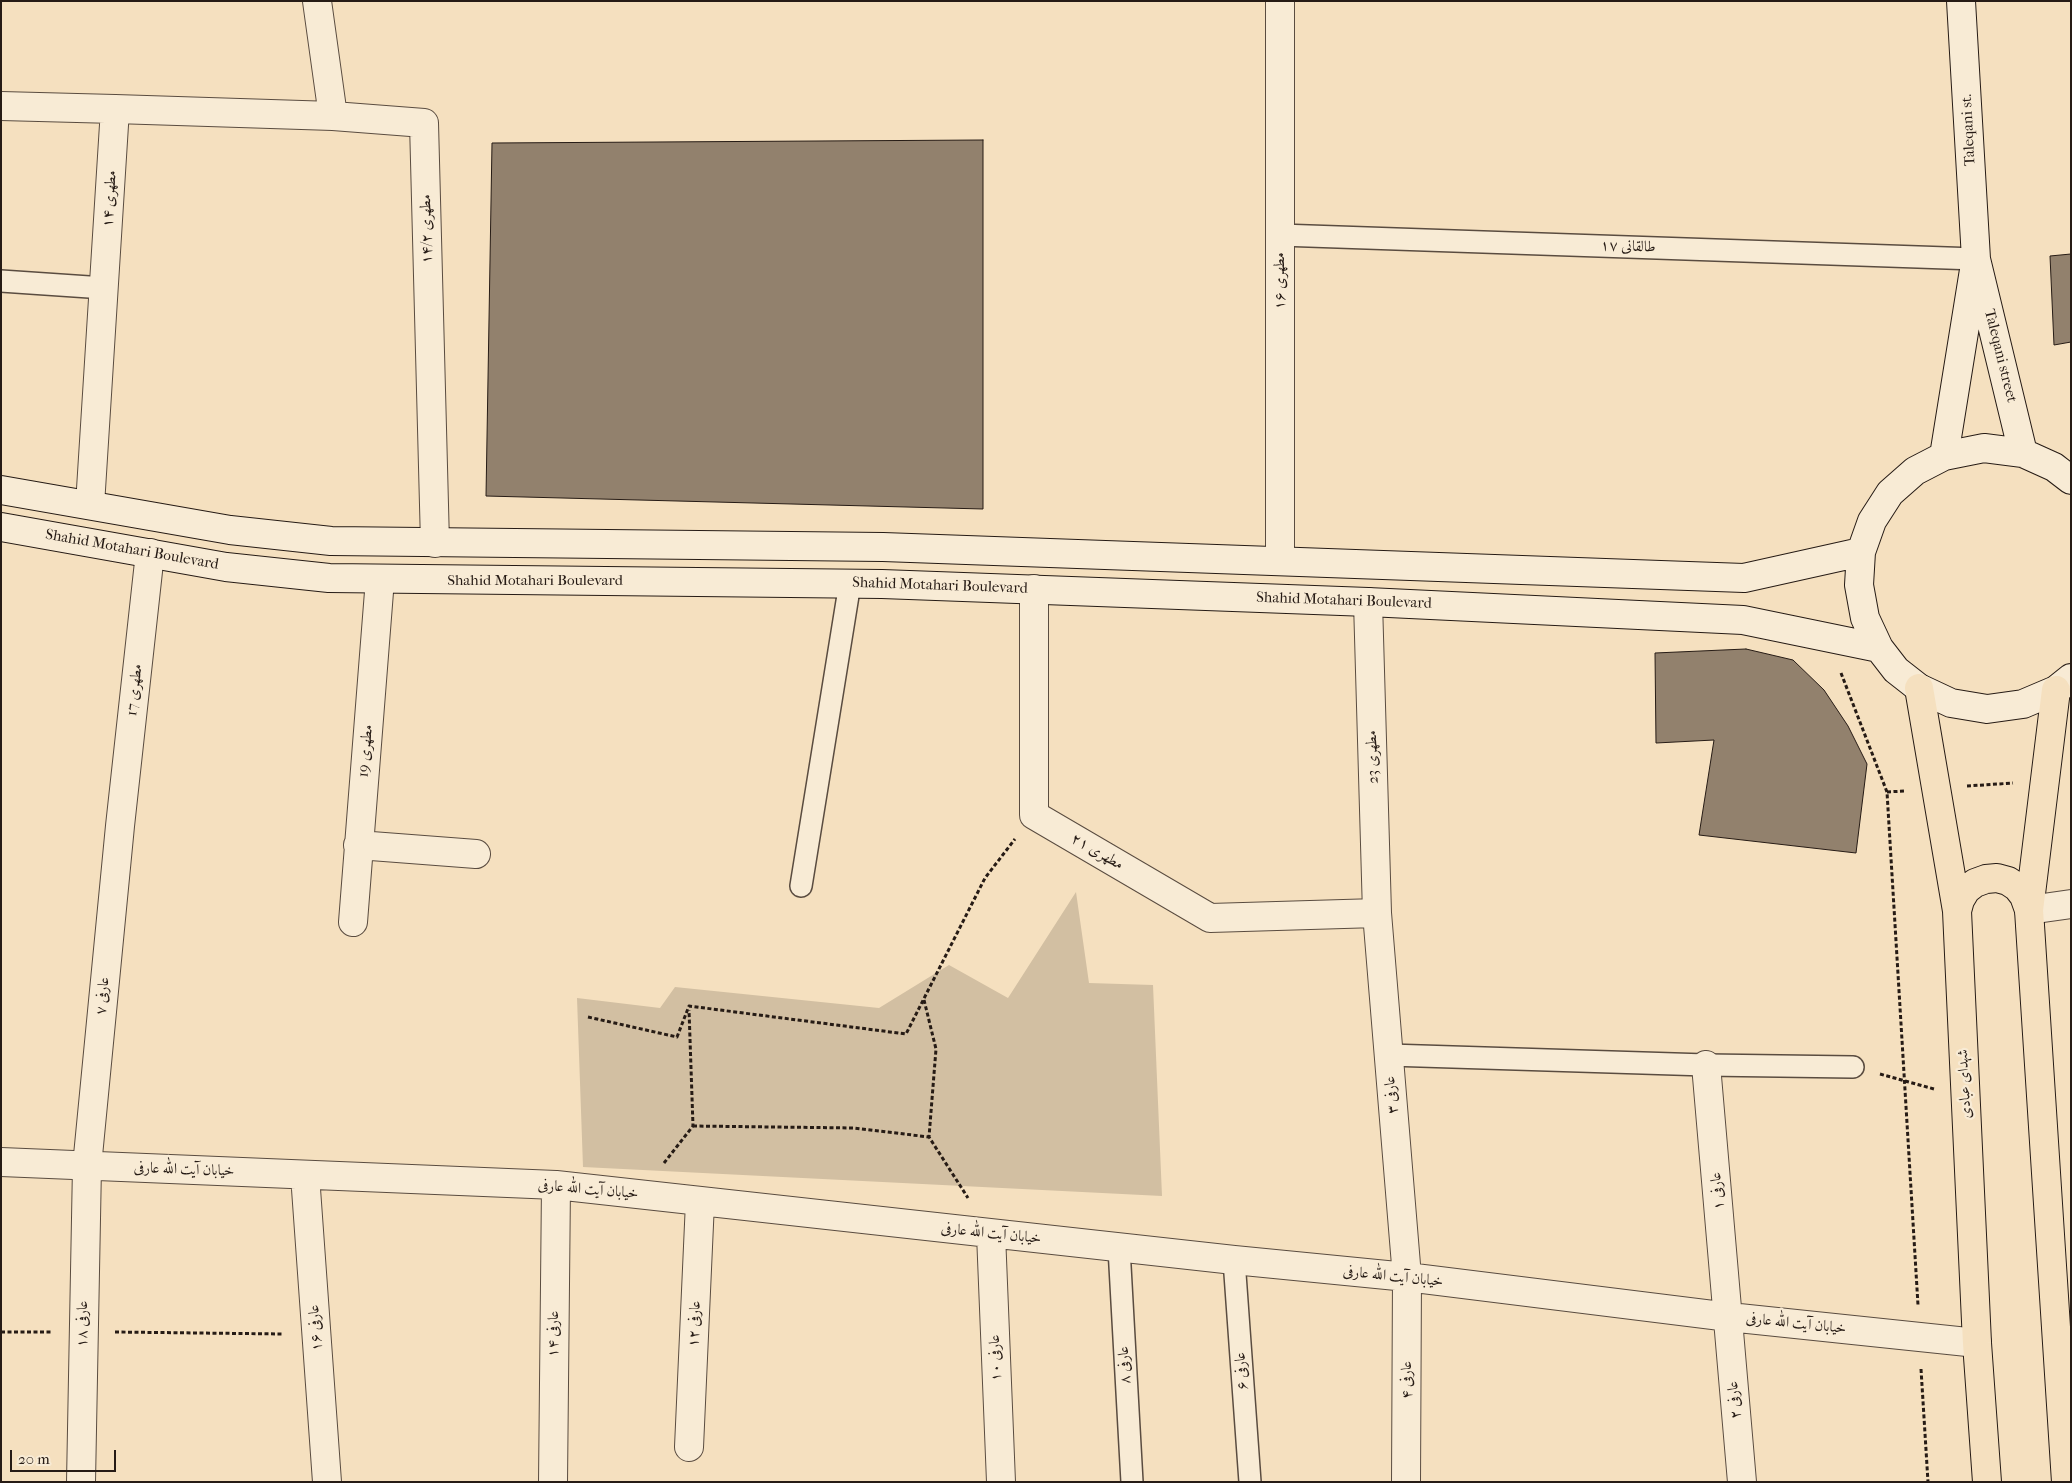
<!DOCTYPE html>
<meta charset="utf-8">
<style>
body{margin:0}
#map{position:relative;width:2072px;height:1483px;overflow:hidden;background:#f5e0bf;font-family:"IM FELL French Canon",serif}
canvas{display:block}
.frame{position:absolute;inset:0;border:2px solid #261b15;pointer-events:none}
.scale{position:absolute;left:10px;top:1450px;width:106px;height:22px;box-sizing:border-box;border:2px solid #261b15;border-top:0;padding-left:6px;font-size:15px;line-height:18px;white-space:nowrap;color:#261b15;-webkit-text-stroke:4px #f8ebd5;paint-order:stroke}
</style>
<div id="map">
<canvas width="2072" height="1483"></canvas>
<div class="frame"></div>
<div class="scale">20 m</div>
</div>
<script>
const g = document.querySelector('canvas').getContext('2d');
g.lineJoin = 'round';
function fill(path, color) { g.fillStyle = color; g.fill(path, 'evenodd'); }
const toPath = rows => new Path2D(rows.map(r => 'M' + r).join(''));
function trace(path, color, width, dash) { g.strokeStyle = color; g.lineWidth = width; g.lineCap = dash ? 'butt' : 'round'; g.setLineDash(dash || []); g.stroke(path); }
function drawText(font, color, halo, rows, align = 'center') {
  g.font = font + ' "IM FELL French Canon",Amiri,serif'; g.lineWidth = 4.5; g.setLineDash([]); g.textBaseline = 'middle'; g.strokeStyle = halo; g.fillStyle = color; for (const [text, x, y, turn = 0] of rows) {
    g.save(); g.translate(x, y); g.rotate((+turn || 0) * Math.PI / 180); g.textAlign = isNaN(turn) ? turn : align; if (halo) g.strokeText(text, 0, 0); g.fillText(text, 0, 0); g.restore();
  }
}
const green = toPath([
 [1076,892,1089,983,1153,985,1162,1196,583,1167,577,998,660,1008,675,987,879,1008,949,965,1008,998]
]);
const building = toPath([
 [983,140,983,509,486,496,492,143,983,140],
 [2071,254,2071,342,2054,345,2050,256,2071,254],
 [1746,649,1793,660,1824,690,1848,726,1867,764,1856,853,1699,835,1714,740,1656,743,1655,653,1746,649]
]);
const path = toPath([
 [1841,673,1887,792,1918,1305],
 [1967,786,2013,783],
 [1887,792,1904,791],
 [924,1000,936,1049,929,1137,968,1198],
 [588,1017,677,1037,689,1006,906,1034,985,878,1015,839],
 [1880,1074,1934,1089],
 [693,1126,854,1128,929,1137],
 [664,1163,693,1126,689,1010],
 [1,1332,51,1332],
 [115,1332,283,1334],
 [1921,1369,1928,1482]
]);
const lane = toPath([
 [1280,235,1976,259],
 [1,281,104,288],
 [801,886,850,583],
 [1389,1055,1706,1065,1853,1067],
 [1119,1248,1132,1482],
 [1234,1260,1250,1482]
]);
const street = toPath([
 [317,1,333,116,424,123,435,543],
 [1280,1,1280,561],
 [1,106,115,109],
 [90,505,115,109,333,116],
 [1034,589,1034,815,1210,918,1377,913],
 [1368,602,1377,913,1407,1277,1406,1482],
 [358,845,476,854],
 [2029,910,2071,904],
 [353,922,380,579],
 [1706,1065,1742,1482],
 [1,1162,556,1185,1234,1260,1407,1277,1729,1317,1977,1343],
 [305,1175,327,1482],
 [991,1234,1001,1482],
 [689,1447,700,1202],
 [81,1482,87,1166,120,826,150,553],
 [553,1482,556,1185]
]);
const secondary = toPath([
 [1961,1,1976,259,2023,453],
 [1944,456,1974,270],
 [2071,480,2054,467,2023,453,1984,448,1944,456,1915,471,1890,493,1872,521,1861,552,1859,585,1865,618,1879,648,1896,670,1919,688,1951,703,1987,709,2023,704,2056,690,2071,678],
 [1,490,230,530,331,541,883,547,1744,578,1861,552],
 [1,527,226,567,329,578,882,584,1368,602,1743,620,1879,648]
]);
const primary = toPath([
 [1919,688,1957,911,1977,1343,1987,1482],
 [2056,690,2029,910,2066,1482],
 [1957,911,1960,900,1966,890,1975,883,1986,879,1997,878,2008,881,2017,887,2024,896,2029,910]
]);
const streetNames = [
 ["Taleqani st.",1969,130,-93],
 ["مطهری ۱۴",110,199,-86],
 ["مطهری ۱۴/۲",427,229,-91],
 ["طالقانی ۱۷",1628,247,2],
 ["مطهری ۱۶",1280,281,-90],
 ["Taleqani street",2000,356,76],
 ["Shahid Motahari Boulevard",132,550,10],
 ["Shahid Motahari Boulevard",535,581],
 ["Shahid Motahari Boulevard",940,586,2],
 ["Shahid Motahari Boulevard",1344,601,2],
 ["مطهری 17",135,690,-84],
 ["مطهری 19",366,751,-85],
 ["مطهری 23",1373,757,-92],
 ["مطهری ۲۱",1097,852,30],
 ["عارفی ۷",103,996,-84],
 ["شهدای عبادی",1965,1084,-93],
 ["عارفی ۳",1392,1095,-95],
 ["خیابان آیت الله عارفی",184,1170,2],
 ["خیابان آیت الله عارفی",588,1190,5],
 ["عارفی ۱",1718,1191,-95],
 ["خیابان آیت الله عارفی",991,1234,6],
 ["خیابان آیت الله عارفی",1393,1277,6],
 ["عارفی ۱۸",83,1324,-89],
 ["عارفی ۱۲",695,1324,-87],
 ["خیابان آیت الله عارفی",1796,1324,6],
 ["عارفی ۱۶",316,1328,-94],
 ["عارفی ۱۴",554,1334,-89],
 ["عارفی ۱۰",996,1358,-92],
 ["عارفی ۸",1125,1365,-93],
 ["عارفی ۶",1242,1371,-94],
 ["عارفی ۴",1407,1380,-90],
 ["عارفی ۲",1735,1400,-95]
];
fill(green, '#d2bfa2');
fill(building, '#92816d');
trace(building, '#261b15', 1);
trace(lane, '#5a4c40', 24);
trace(street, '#5a4c40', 30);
trace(secondary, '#261b15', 30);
trace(primary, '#261b15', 30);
trace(path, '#261b15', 3, [4, 2.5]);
trace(lane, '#f8ebd5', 21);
trace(street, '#f8ebd5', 28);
trace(secondary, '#f8ebd5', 28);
trace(primary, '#f5e0bf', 28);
drawText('15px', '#261b15', '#f8ebd5', streetNames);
</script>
